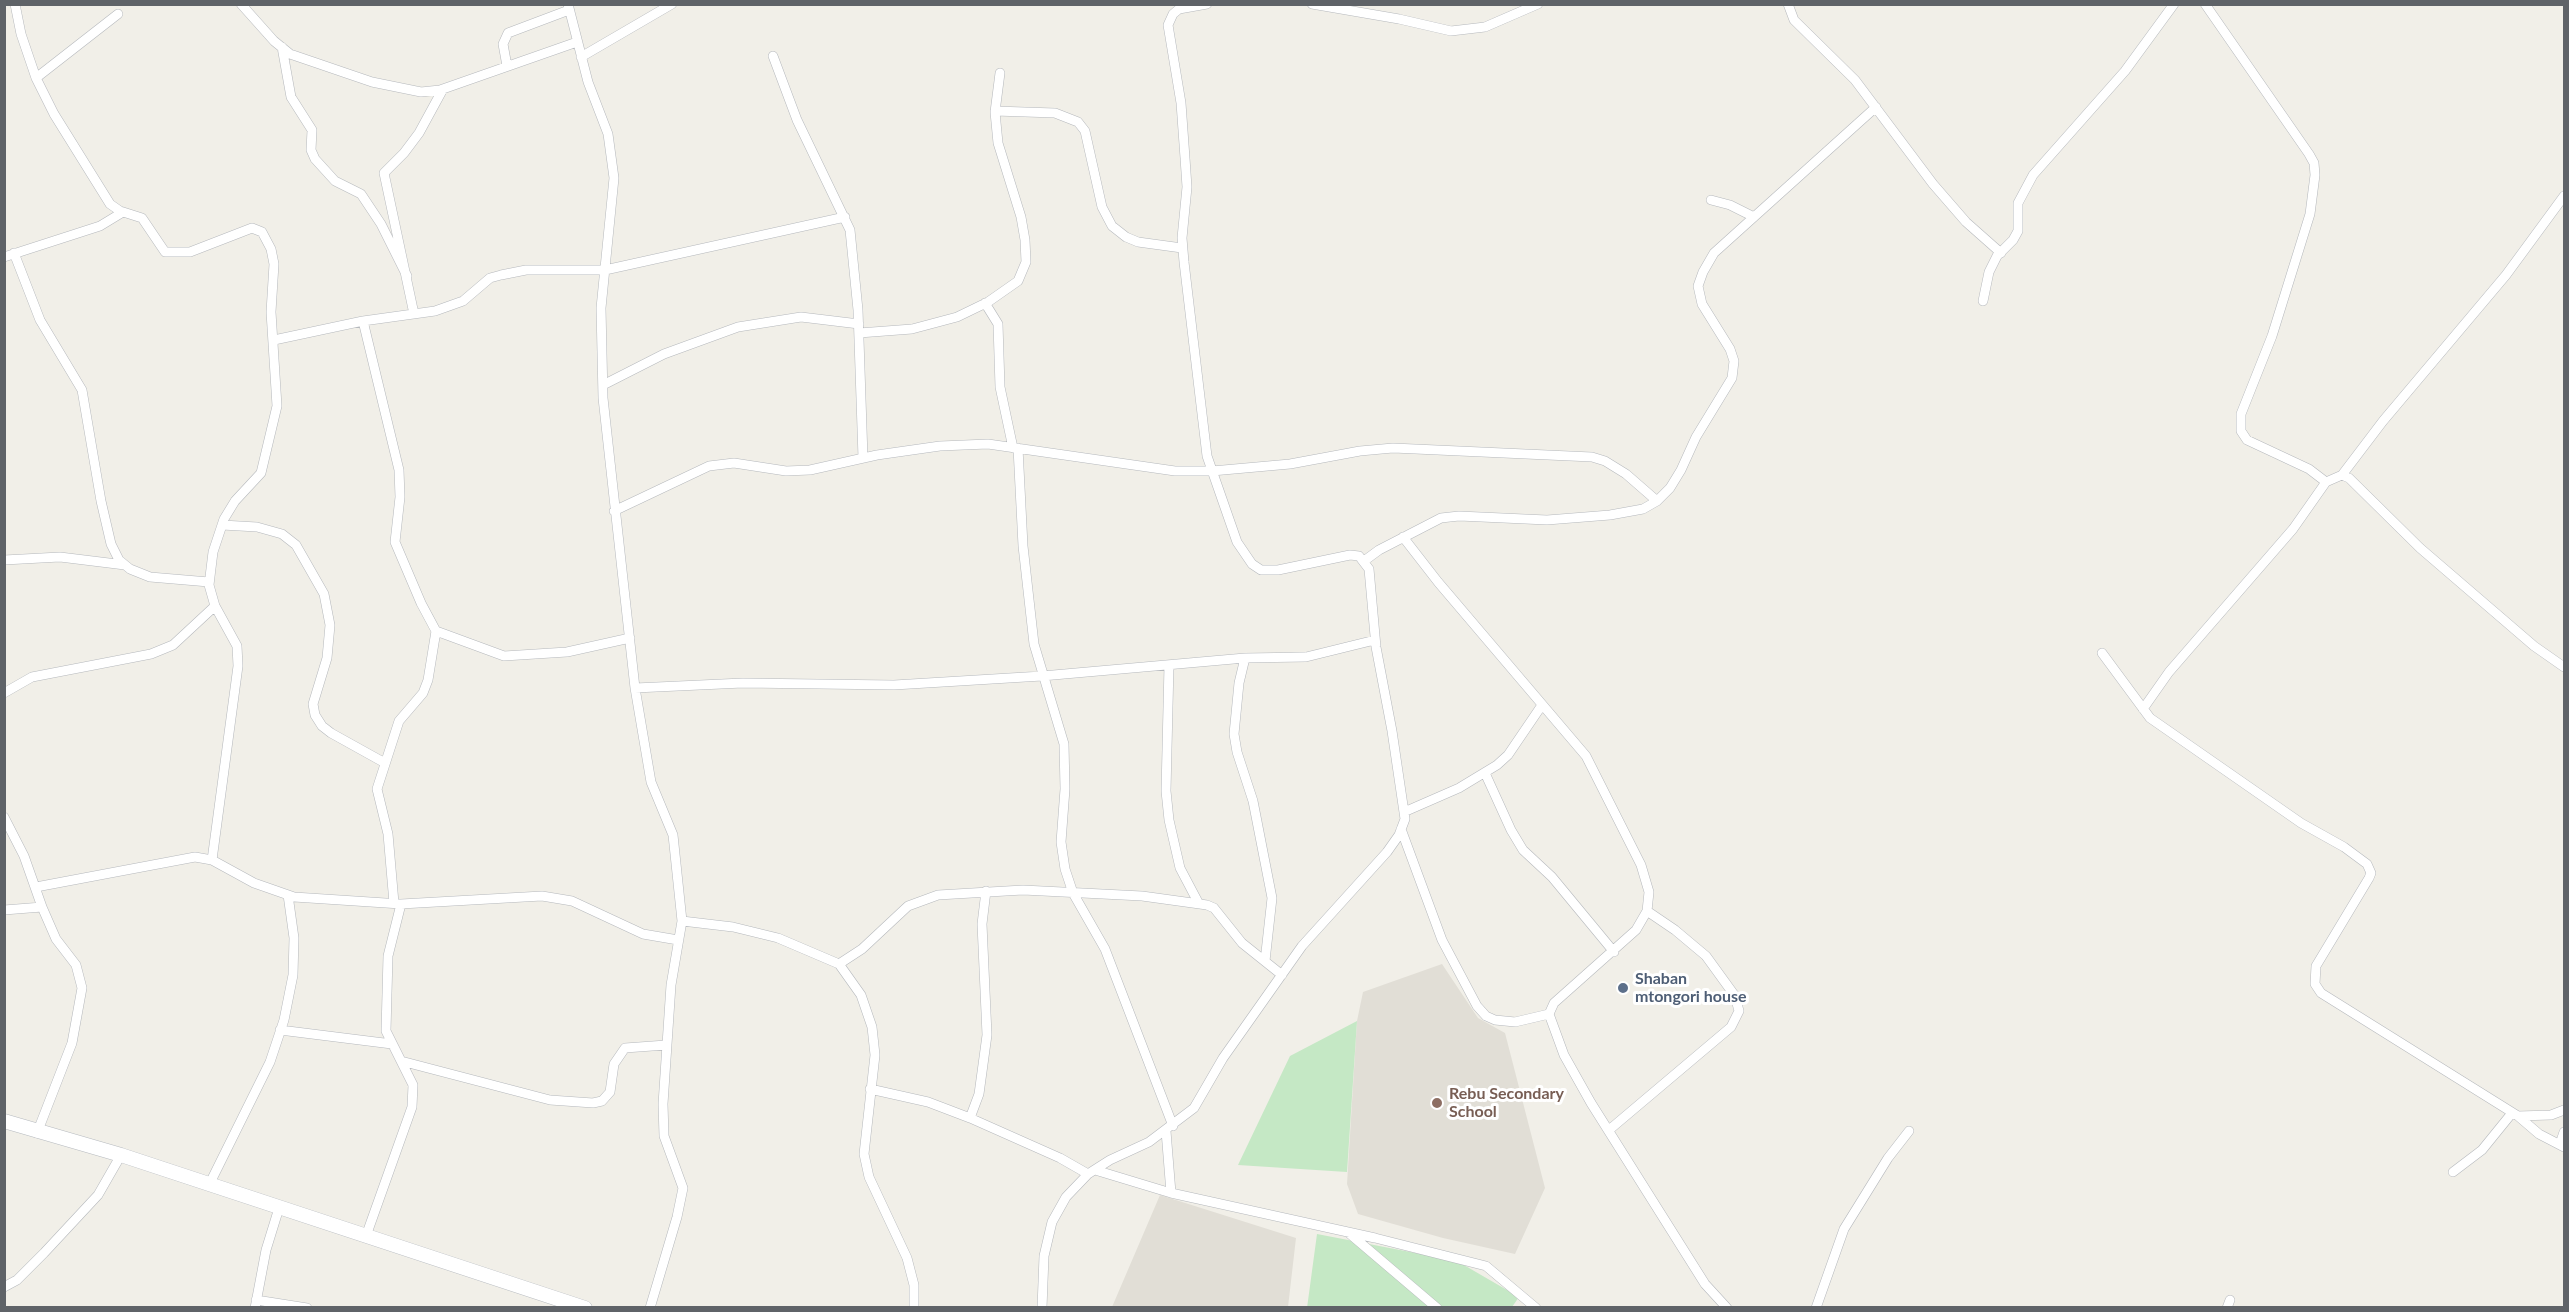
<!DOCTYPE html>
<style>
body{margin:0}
#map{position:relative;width:2569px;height:1312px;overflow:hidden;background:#f1efe8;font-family:Lato,sans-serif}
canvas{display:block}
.frame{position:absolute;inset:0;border:6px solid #5f6368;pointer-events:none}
</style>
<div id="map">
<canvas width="2569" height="1312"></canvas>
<div class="frame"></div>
</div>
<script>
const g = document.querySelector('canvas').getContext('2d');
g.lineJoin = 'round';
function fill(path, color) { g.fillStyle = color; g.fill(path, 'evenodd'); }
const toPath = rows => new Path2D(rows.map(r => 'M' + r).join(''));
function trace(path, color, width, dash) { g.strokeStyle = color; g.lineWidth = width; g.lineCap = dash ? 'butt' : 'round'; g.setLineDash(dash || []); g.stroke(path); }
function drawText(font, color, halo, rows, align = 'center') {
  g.font = font + ' Lato,sans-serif'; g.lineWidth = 6; g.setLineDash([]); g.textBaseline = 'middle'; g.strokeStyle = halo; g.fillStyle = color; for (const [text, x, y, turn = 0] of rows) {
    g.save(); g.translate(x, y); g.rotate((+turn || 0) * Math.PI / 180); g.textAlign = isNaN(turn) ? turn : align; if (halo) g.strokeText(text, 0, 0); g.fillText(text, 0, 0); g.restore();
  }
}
const education = toPath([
 [1442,964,1478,1018,1505,1033,1545,1188,1515,1254,1443,1238,1358,1214,1347,1184,1357,1021,1363,992],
 [1160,1195,1296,1238,1288,1307,1112,1307]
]);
const green = toPath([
 [1357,1021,1347,1172,1238,1165,1290,1056],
 [1317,1234,1457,1261,1519,1297,1512,1307,1307,1308]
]);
const minor = toPath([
 [15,4,21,34,36,78,54,114,110,204,120,211,142,218,165,252,190,252,252,228,262,232,271,249,274,264,271,312,277,406,261,473,235,501,224,519,213,552,209,585,215,606,237,646,238,666,212,860],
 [241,4,274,41,290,54,372,82,421,92,440,90,577,42],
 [568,4,588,82,608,134,614,178,601,308,603,398,635,688,651,782,673,835,682,921,671,985,663,1104,664,1136,683,1188,677,1217,650,1308],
 [1312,4,1399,19,1451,31,1485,27,1538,4],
 [1788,4,1794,20,1855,80,1933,184,1966,222,2001,253],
 [2205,4,2309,154,2314,163,2315,175,2310,214,2272,336,2241,414,2241,431,2247,440,2309,469,2326,482],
 [282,47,291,97,312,130,311,150,315,159,335,181,361,194,381,224,407,276],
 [773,56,797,120,850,230,858,310,863,458],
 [581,57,672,4],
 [507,66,503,44,508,33,569,10],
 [36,78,118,14],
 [995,111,1055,113,1078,122,1085,131,1102,207,1112,226,1126,237,1138,242,1182,248],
 [1711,200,1730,205,1754,217],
 [14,253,40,320,82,390,101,501,111,544,119,560,130,569,150,577,209,582],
 [4,257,100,226,123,212],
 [1983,301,1989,272,1997,256,2013,240,2018,231,2018,203,2033,175,2125,71,2174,4],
 [985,303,998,324,1000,387,1013,448],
 [414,314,384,173,404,153,419,133,443,89],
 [363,321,399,470,400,497,395,542,421,603,436,631,504,656,567,652,630,638],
 [859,333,912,329,957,317,988,302,1018,281,1026,262,1025,240,1021,217,998,143,995,112,1000,73],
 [274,340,363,321,435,311,463,301,490,278,501,275,526,270,605,270,845,217],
 [603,385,664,354,738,327,801,317,859,324],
 [1018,448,1023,546,1034,644,1064,744,1065,789,1061,842,1065,869,1073,893,1105,949,1173,1126],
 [2342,475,2383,421,2506,275,2564,196],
 [614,511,709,466,734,463,786,471,810,470,877,455,940,446,988,444,1175,471,1212,471,1290,464,1360,451,1393,448,1592,457,1605,461,1626,474,1657,501],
 [222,525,257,527,282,534,296,545,324,594,330,625,327,658,313,704,315,715,322,726,331,733,385,763],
 [1403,537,1438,582,1586,756,1641,865,1649,892,1647,911,1636,930,1554,1003,1549,1014,1564,1055,1591,1103,1705,1284,1727,1308],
 [4,560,60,557,125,565],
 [1364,561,1379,550,1441,518,1459,516,1547,520,1610,515,1643,509,1657,501,1670,488,1681,470,1696,437,1732,378,1734,361,1730,349,1702,304,1698,286,1703,272,1714,253,1876,107],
 [2102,653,2150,718,2301,823,2344,847,2367,864,2371,873,2369,878,2316,966,2315,984,2321,993,2518,1116,2539,1134,2564,1147],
 [1245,658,1239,683,1234,734,1237,752,1253,801,1272,898,1265,961],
 [1169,665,1166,791,1169,820,1180,868,1199,904],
 [635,688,743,683,894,685,1042,676,1245,658,1306,657,1375,640],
 [4,693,32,677,151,654,173,645,215,606],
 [2143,709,2169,672,2293,529,2326,482,2342,475,2349,478,2420,548,2534,646,2564,667],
 [1485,773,1511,830,1523,850,1552,877,1614,952],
 [1404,812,1459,788,1497,765,1508,755,1542,705],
 [4,817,24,856,42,907,56,939,76,965,82,988,72,1043,37,1133],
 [1401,829,1442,940,1477,1006,1486,1016,1495,1020,1515,1022,1549,1014],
 [36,887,195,857,212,860,254,883,294,897,401,904,542,896,572,901,643,934,678,940],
 [394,903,388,834,377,789,399,721,423,693,428,680,436,631],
 [4,910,42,907],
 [682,921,733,927,778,938,839,964,861,995,872,1027,875,1055,864,1154,869,1177,907,1258,914,1285,914,1308],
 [839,964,862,949,908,906,938,895,1023,890,1142,896,1207,905,1214,908,1242,943,1282,975],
 [280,1030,392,1044],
 [401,1061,550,1100,593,1103,602,1101,610,1092,614,1064,625,1048,666,1045],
 [870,1089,928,1102,970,1118,1060,1158,1088,1174],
 [2518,1116,2551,1115,2564,1110],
 [970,1118,979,1094,987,1035,982,924,986,891],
 [1609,1130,1731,1027,1739,1011,1735,996,1706,956,1675,930,1647,911],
 [1166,1131,1171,1193],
 [2560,1144,2564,1132],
 [1095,1170,1171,1193,1375,1238,1486,1266,1536,1308],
 [2453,1172,2482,1150,2512,1113],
 [209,1185,270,1062,284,1020,293,975,294,938,288,895],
 [1350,1234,1437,1308],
 [366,1236,412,1107,413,1085,386,1031,388,956,401,904],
 [4,1287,17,1280,44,1253,98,1195,121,1155],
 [256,1300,307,1308],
 [255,1308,266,1250,279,1208],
 [1042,1308,1044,1256,1052,1222,1066,1197,1088,1174,1110,1160,1149,1142,1194,1108,1223,1058,1302,946,1387,852,1399,835,1405,819,1392,731,1376,647,1369,569,1359,556,1350,555,1278,570,1261,570,1252,564,1237,542,1207,456,1184,262,1182,238,1187,187,1185,158,1181,103,1168,25,1173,14,1179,9,1207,4],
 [1816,1308,1844,1229,1888,1158,1909,1131],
 [2227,1308,2230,1300]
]);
const secondary = toPath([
 [4,1121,121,1155,585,1308]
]);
const markers = [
 [1623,988,6,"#5c6f8a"],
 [1437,1103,6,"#8d6e63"]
];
const serviceNames = [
 ["Shaban",1635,979],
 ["mtongori house",1635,997]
];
const educationNames = [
 ["Rebu Secondary",1449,1094],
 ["School",1449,1112]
];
fill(education, '#e1ded6');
fill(green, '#c5e8c5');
trace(minor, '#b5b8bc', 10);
trace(secondary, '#b6babf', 15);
trace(minor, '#fff', 9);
trace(secondary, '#fff', 14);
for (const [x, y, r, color] of markers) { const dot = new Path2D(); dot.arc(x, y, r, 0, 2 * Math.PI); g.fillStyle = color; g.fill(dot); trace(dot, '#fff', 2); }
drawText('bold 16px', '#4e5e75', '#fff', serviceNames, 'left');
drawText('bold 16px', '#785e54', '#fff', educationNames, 'left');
</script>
